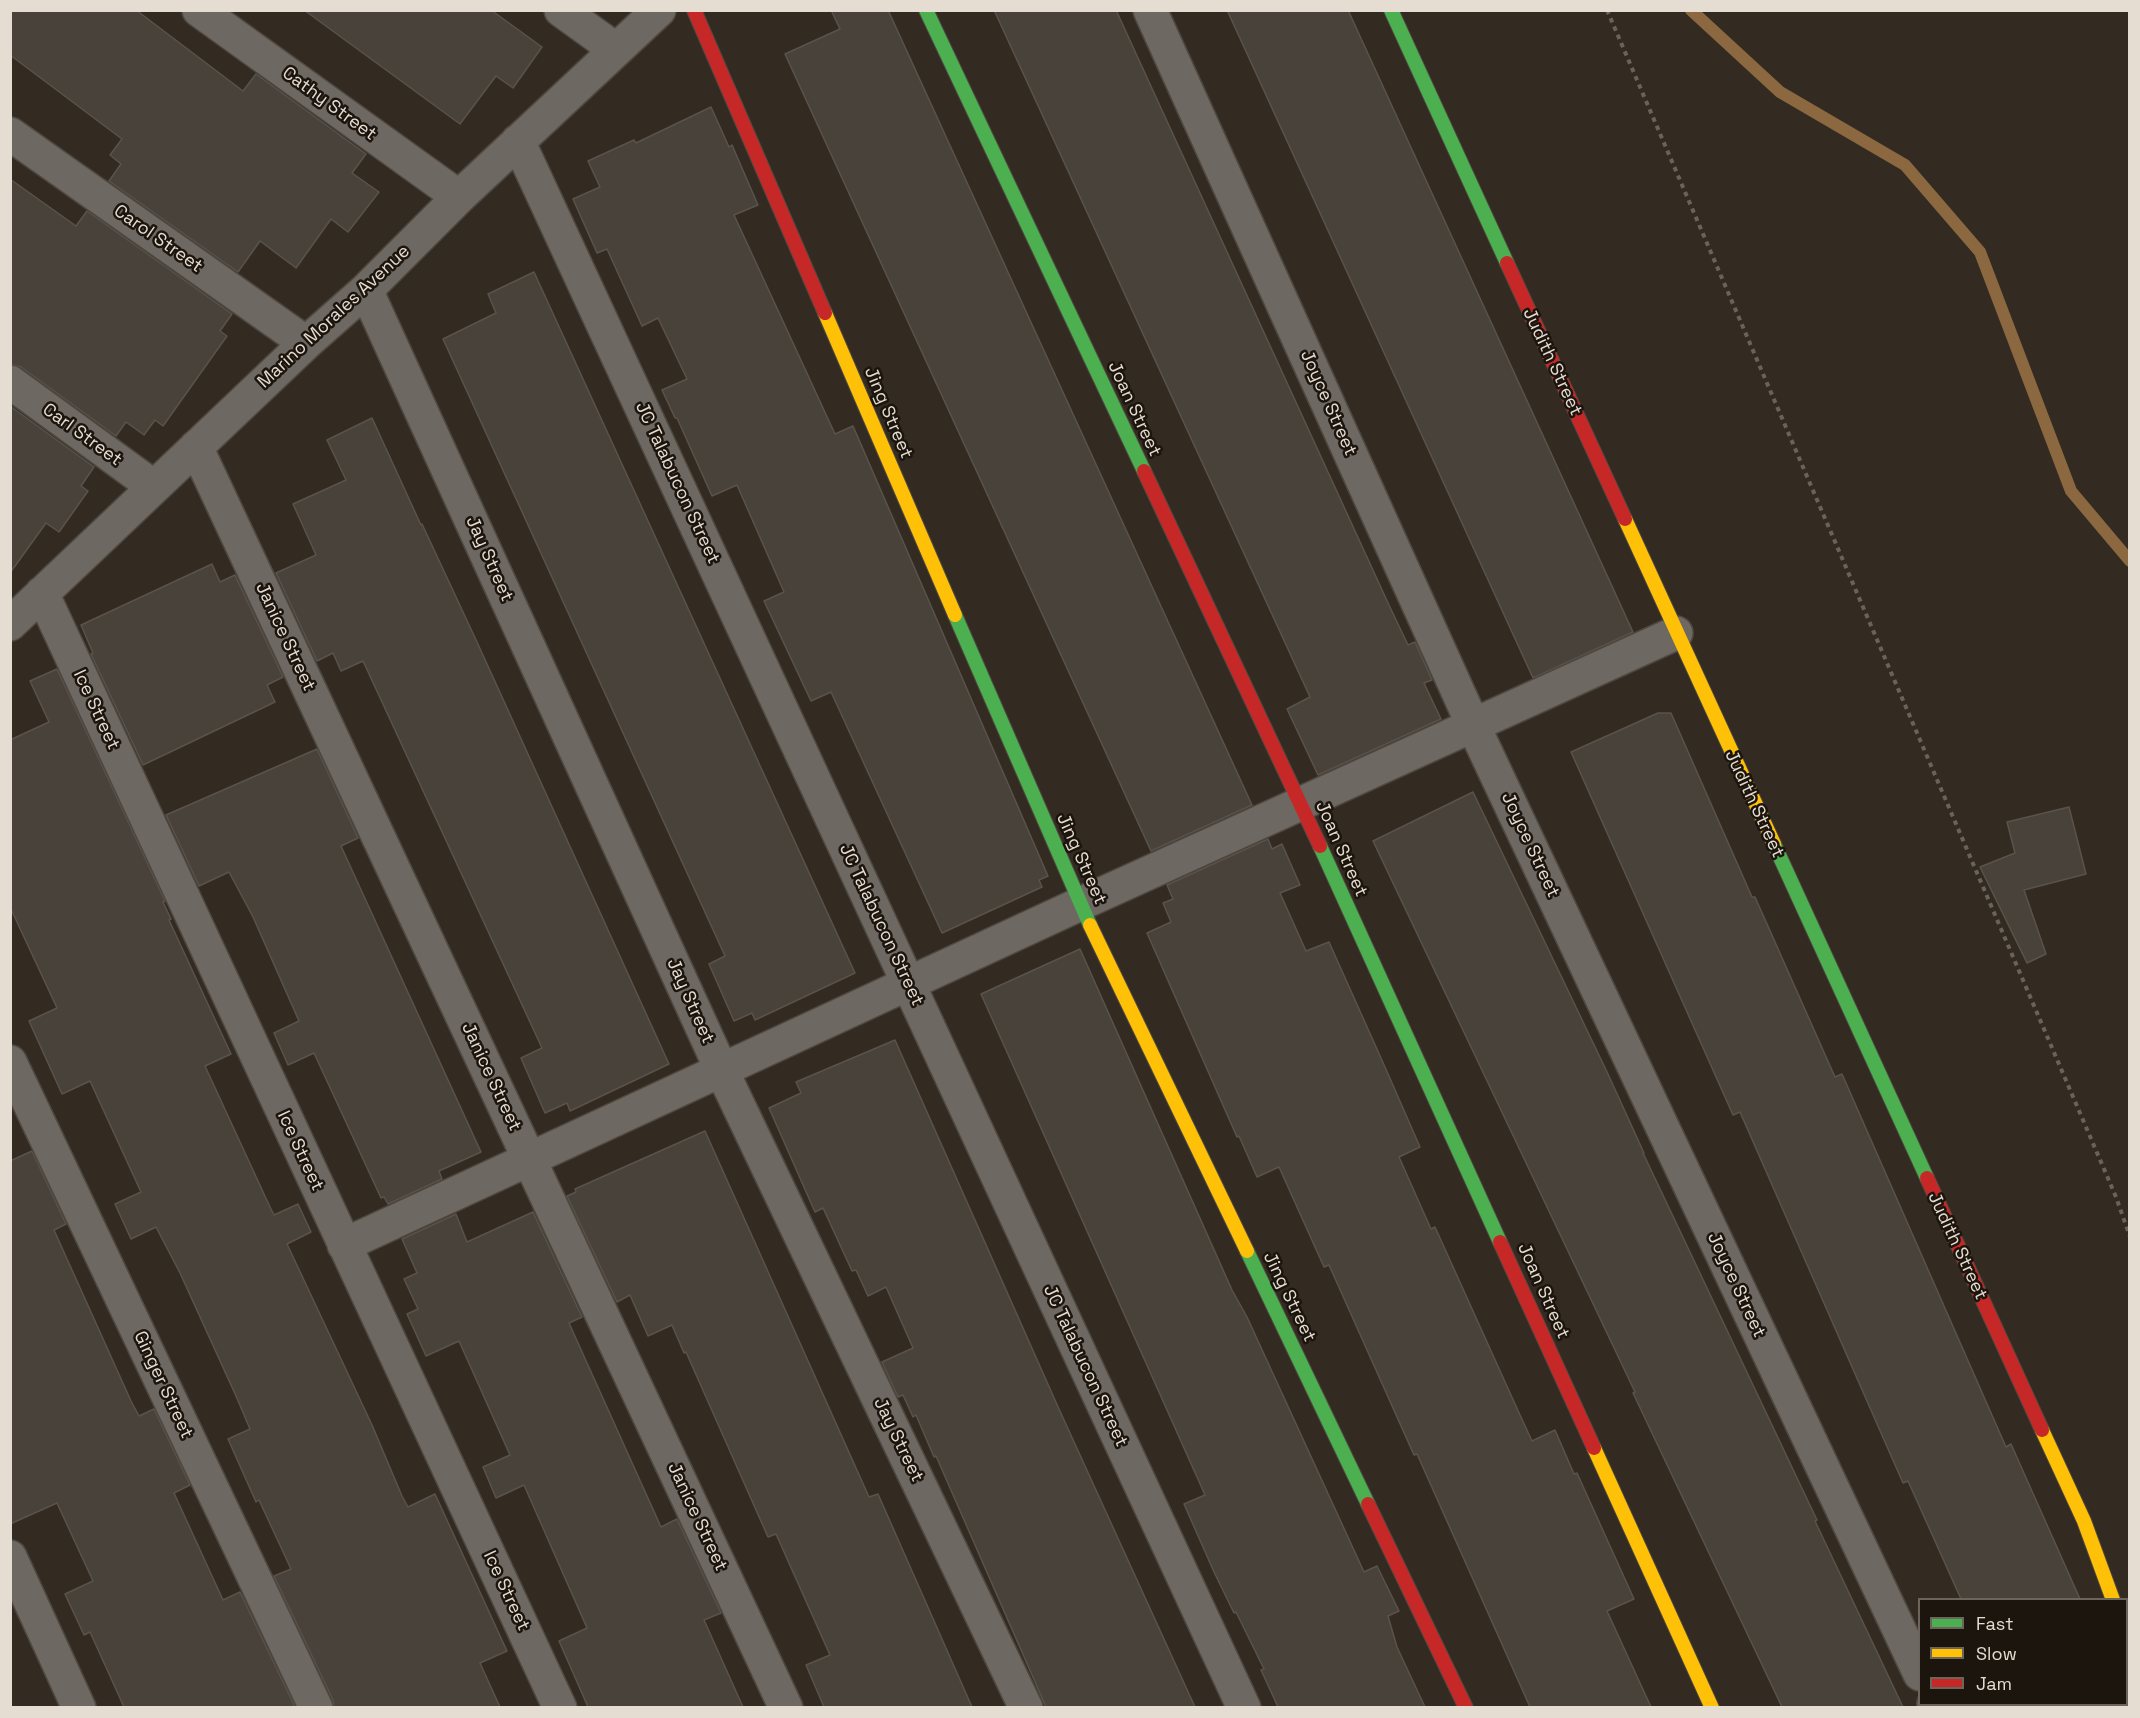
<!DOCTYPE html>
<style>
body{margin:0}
#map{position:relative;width:2140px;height:1718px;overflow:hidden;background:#332b22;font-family:"Space Grotesk",sans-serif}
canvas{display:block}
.frame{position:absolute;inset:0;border:12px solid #e5dcd2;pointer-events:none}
.legend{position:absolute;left:1918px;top:1598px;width:210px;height:108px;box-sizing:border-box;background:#1b150e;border:2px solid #6c655c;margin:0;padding:8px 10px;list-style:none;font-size:18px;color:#e5dcd2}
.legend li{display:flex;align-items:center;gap:12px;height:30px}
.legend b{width:30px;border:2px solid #6c655c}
</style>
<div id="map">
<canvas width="2140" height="1718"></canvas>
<div class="frame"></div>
<ul class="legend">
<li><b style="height:8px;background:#4caf50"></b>Fast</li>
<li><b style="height:8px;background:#ffc107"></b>Slow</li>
<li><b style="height:8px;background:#c62828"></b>Jam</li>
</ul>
</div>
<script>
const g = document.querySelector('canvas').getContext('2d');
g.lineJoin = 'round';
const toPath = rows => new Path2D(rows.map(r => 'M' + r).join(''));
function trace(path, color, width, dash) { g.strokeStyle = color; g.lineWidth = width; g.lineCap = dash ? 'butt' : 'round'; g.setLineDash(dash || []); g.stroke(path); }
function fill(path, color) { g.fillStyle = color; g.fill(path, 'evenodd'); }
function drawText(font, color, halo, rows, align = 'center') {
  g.font = font + ' "Space Grotesk",sans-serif'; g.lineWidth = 5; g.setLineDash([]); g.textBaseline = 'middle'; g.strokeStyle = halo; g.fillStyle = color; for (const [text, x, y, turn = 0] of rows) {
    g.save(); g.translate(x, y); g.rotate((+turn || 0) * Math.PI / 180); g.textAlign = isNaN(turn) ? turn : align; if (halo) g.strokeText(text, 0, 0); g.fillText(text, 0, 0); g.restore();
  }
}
const stream = toPath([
 [1691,10,1780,92,1905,165,1980,252,2071,491,2130,561]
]);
const building = toPath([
 [10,10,136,10,243,91,256,74,366,154,352,173,379,192,348,232,331,219,296,268,260,241,238,272,109,181,121,164,110,155,122,139,10,55,10,10],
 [304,10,491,10,542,47,513,88,496,76,460,124,304,10],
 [831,10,888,10,1252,805,1151,851,785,54,840,29,831,10],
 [994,10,1116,10,1389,605,1408,645,1415,642,1432,680,1424,683,1441,719,1318,775,1287,709,1310,697,994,10],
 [1227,10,1348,10,1633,632,1533,678,1227,10],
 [711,107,729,147,732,145,758,205,734,215,835,434,853,426,1048,876,1039,880,1042,887,942,933,831,692,811,701,764,601,784,592,737,485,712,496,677,418,675,418,662,390,687,379,658,318,642,326,607,249,597,253,573,199,600,187,588,161,634,140,636,143,711,107],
 [10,179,76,226,87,211,232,314,220,331,227,336,163,426,155,420,144,435,126,422,116,436,21,367,10,364,10,179],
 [534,272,855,973,755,1020,752,1013,734,1021,709,964,725,956,443,339,496,313,488,294,534,272],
 [10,406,94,467,81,486,88,491,59,532,46,523,10,573,10,406],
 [372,418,421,525,422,524,477,642,669,1064,570,1111,567,1103,545,1113,521,1058,542,1048,363,661,341,671,333,653,317,661,276,573,316,555,293,504,346,480,327,440,372,418],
 [212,564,220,582,235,575,283,677,267,685,275,702,143,765,91,654,93,653,81,625,212,564],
 [57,669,165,901,163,902,171,919,169,920,231,1054,205,1066,270,1207,274,1215,298,1204,311,1232,287,1244,372,1425,402,1496,408,1507,435,1494,507,1651,480,1663,500,1707,334,1707,333,1700,274,1576,291,1569,259,1500,256,1502,228,1439,250,1429,236,1396,180,1273,156,1227,131,1239,115,1204,141,1192,90,1081,62,1094,29,1021,57,1008,10,907,10,740,49,722,30,681,57,669],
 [1658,713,1671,713,1752,897,1755,897,1835,1077,1842,1074,2006,1447,2011,1444,2080,1599,1961,1599,1908,1481,1903,1483,1740,1112,1733,1115,1571,752,1658,713],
 [317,749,358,838,341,846,481,1152,439,1171,442,1179,388,1204,384,1197,381,1198,314,1053,288,1065,274,1033,299,1021,253,917,229,872,199,886,166,815,317,749],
 [1473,792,1608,1074,1644,1153,1643,1153,1817,1520,1815,1521,1903,1707,1782,1707,1633,1393,1635,1392,1373,841,1473,792],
 [2069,807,2086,874,2024,890,2046,954,2027,963,1980,867,2015,853,2007,822,2069,807],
 [1268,839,1272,849,1282,844,1300,885,1280,893,1306,951,1329,942,1385,1067,1420,1147,1399,1157,1431,1229,1435,1227,1520,1415,1532,1441,1555,1430,1574,1474,1577,1473,1634,1599,1607,1611,1651,1707,1530,1707,1417,1454,1414,1455,1329,1265,1324,1267,1279,1167,1257,1177,1239,1136,1237,1137,1147,933,1171,922,1163,903,1173,899,1167,885,1268,839],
 [1080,949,1232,1290,1247,1317,1364,1572,1377,1566,1399,1611,1388,1616,1397,1647,1425,1707,1278,1707,1261,1670,1264,1669,1236,1612,1234,1613,1214,1572,1184,1504,1205,1495,981,994,1080,949],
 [895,1040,1059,1409,1195,1707,1046,1707,936,1456,934,1457,916,1415,913,1417,903,1395,898,1397,882,1362,913,1348,886,1287,868,1296,856,1270,852,1271,823,1208,815,1212,769,1108,801,1093,796,1082,895,1040],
 [705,1131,869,1497,878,1494,972,1707,824,1707,806,1665,830,1655,776,1534,768,1537,686,1352,684,1353,672,1325,648,1336,630,1295,617,1302,567,1196,576,1192,575,1189,705,1131],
 [32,1151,66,1224,54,1230,131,1401,139,1416,154,1409,190,1485,174,1493,223,1600,240,1592,295,1707,124,1707,90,1632,84,1635,65,1594,93,1581,57,1503,10,1524,10,1161,32,1151],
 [533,1212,582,1317,569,1323,661,1527,677,1519,721,1613,704,1620,743,1707,588,1707,559,1641,587,1628,524,1485,496,1498,483,1467,510,1455,459,1341,426,1356,407,1314,418,1309,404,1279,417,1273,402,1239,456,1214,467,1242,533,1212]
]);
const path = toPath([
 [1607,10,2116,1197,2130,1237]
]);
const street = toPath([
 [199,10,459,197],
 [561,10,615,49],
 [1150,10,1473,725,1920,1674],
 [10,134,306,343],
 [518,141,1244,1708],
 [366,290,722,1071,1026,1708],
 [10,382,154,487],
 [196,447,786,1708],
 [42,593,560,1708],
 [10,624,306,343,366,290,459,197,659,10],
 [10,1062,316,1708],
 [344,1245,1080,904,1676,633],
 [10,1557,79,1708],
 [2126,1637,2130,1645],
 [1934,1704,1935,1708]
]);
const fast = toPath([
 [926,10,1144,471],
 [1391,10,1507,263],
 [955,615,1090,925],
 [1774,844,1927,1178],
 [1320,846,1500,1242],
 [1247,1251,1368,1504]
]);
const slow = toPath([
 [825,313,955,615],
 [1625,519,1774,844],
 [1090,925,1247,1251],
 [2042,1430,2084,1521,2113,1600],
 [1594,1448,1712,1708]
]);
const jam = toPath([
 [694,10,825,313],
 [1507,263,1625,519],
 [1144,471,1320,846],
 [1927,1178,2042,1430],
 [1500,1242,1594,1448],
 [1368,1504,1466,1708]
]);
const streetNames = [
 ["Cathy Street",329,104,36],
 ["Carol Street",158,239,35],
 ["Marino Morales Avenue",334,317,-43],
 ["Judith Street",1552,362,65],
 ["Joyce Street",1328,403,66],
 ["Joan Street",1134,409,65],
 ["Jing Street",888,413,67],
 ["Carl Street",82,435,36],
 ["JC Talabucon Street",677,483,65],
 ["Jay Street",489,559,66],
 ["Janice Street",285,637,65],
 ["Ice Street",96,710,65],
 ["Judith Street",1754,804,65],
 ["Joyce Street",1530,845,65],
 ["Joan Street",1341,849,66],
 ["Jing Street",1081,859,66],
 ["JC Talabucon Street",881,925,65],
 ["Jay Street",690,1001,66],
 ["Janice Street",491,1077,65],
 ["Ice Street",300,1151,65],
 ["Judith Street",1957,1246,65],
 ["Joyce Street",1736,1285,65],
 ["Joan Street",1543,1291,66],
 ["Jing Street",1289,1297,64],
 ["JC Talabucon Street",1085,1366,65],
 ["Ginger Street",163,1385,65],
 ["Jay Street",898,1440,64],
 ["Janice Street",697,1517,65],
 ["Ice Street",506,1591,65]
];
trace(stream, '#8b6840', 12);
fill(building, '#49423a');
trace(building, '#5a534c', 1.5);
trace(street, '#4e4840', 36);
trace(fast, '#4e4840', 16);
trace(slow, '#4e4840', 16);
trace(jam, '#4e4840', 16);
trace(path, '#69635e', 4, [4.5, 4.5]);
trace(street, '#6e6862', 33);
trace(fast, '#4caf50', 14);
trace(slow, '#ffc107', 14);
trace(jam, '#c62828', 14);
drawText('18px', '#e5dcd2', '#1b150e', streetNames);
</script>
